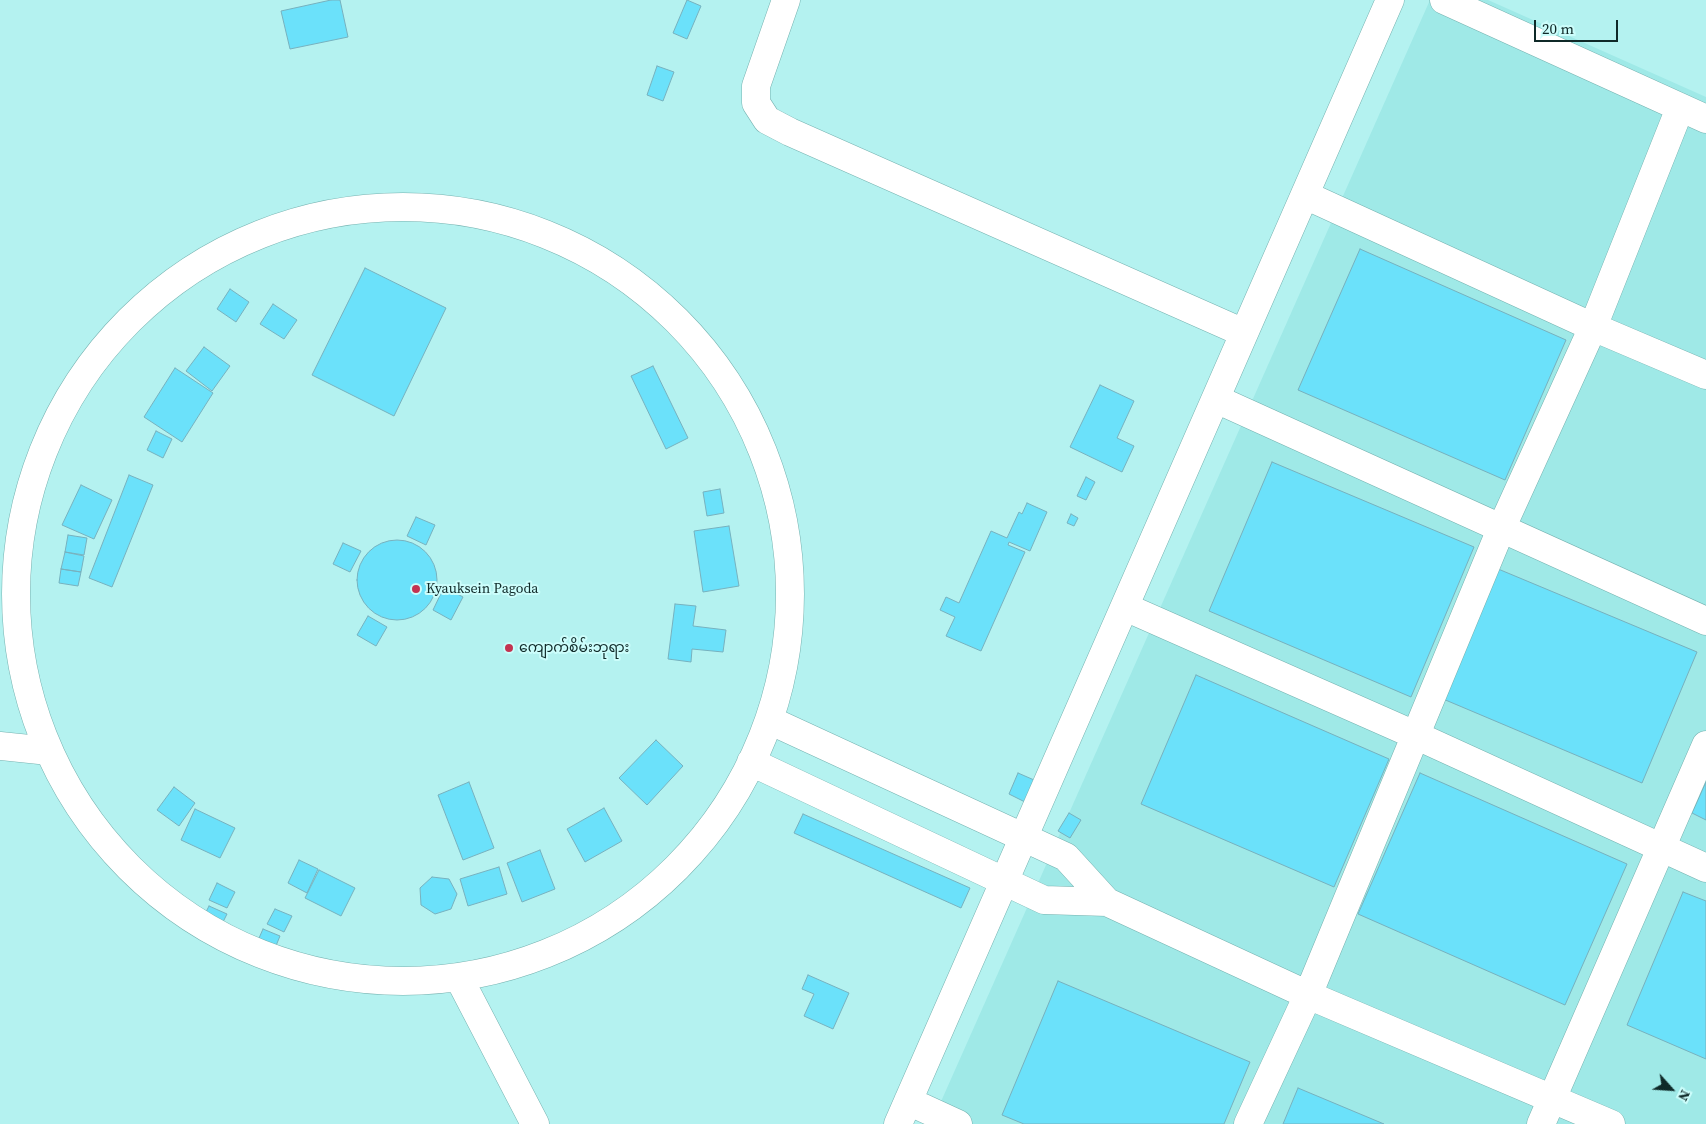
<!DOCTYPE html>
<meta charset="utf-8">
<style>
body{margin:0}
#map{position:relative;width:1706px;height:1124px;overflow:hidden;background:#b4f2f0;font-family:"Source Serif 4",serif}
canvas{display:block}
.north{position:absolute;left:1646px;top:1064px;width:50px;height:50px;-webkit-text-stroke:4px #ccfdfb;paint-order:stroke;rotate:116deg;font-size:14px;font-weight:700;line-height:20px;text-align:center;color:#0f2928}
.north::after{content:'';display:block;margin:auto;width:18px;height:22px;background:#0f2928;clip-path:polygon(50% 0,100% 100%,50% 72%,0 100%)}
.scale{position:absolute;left:1534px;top:20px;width:84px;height:22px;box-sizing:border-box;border:2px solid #0f2928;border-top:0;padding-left:6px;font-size:15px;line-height:18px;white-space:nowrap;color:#0f2928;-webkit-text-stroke:4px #ccfdfb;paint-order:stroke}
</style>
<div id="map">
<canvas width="1706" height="1124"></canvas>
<div class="north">N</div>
<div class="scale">20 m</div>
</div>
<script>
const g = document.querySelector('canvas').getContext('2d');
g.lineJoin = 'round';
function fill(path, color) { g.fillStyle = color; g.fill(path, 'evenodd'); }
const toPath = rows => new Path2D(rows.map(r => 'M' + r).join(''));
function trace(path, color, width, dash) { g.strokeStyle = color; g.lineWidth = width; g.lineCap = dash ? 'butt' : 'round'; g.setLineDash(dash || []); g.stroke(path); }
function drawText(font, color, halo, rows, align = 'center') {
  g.font = font + ' "Source Serif 4","Noto Sans Myanmar",serif'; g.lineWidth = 4; g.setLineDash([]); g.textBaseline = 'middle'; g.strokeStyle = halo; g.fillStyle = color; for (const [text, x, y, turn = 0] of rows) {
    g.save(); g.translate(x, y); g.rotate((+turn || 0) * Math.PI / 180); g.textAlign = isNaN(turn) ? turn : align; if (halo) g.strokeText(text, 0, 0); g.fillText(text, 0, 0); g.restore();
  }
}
const built = toPath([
 [1430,0,1488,0,1706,97,1706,1124,931,1124]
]);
const building = toPath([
 [331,0,340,0,348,37,290,49,281,11,331,0],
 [687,0,701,6,687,39,673,33,687,0],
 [657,66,674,72,663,101,647,95,657,66],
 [1360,249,1566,340,1505,480,1298,390,1360,249],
 [365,268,446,308,394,416,312,375,365,268],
 [230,289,249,302,236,322,217,309,230,289],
 [273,304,297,320,284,339,260,324,273,304],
 [204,347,230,366,212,391,186,371,204,347],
 [653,366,688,438,666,449,631,376,653,366],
 [175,368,213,393,182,442,144,417,175,368],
 [1100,385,1134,401,1117,438,1134,446,1122,472,1070,447,1100,385],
 [156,431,172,439,163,458,147,450,156,431],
 [1272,462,1474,547,1411,697,1209,611,1272,462],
 [129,475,153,485,112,587,89,578,129,475],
 [1086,477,1095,482,1086,500,1077,496,1086,477],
 [81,485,112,500,94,539,62,525,81,485],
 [720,489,724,513,707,516,703,492,720,489],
 [1027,503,1047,512,1030,551,1009,542,1008,545,1025,552,981,651,946,636,955,617,940,610,946,597,959,603,991,531,1007,538,1019,512,1022,514,1027,503],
 [1071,514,1078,518,1074,526,1067,523,1071,514],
 [416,517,435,525,426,545,407,536,416,517],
 [729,526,739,586,703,592,694,531,729,526],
 [68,535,87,538,84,555,65,552,68,535],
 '357 580a40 40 0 1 1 80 0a40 40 0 1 1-80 0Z',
 [343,543,361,551,350,572,333,564,343,543],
 [65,552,84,556,81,572,61,569,65,552],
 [1491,566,1697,652,1642,783,1436,696,1491,566],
 [61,569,81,572,78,586,59,583,61,569],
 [444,587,463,597,451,620,433,610,444,587],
 [675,604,696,606,693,626,726,630,723,652,692,649,691,662,668,659,675,604],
 [368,616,387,627,376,646,357,635,368,616],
 [1196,675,1389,759,1334,887,1141,804,1196,675],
 [656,740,683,766,647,805,619,778,656,740],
 [1018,773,1041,783,1031,805,1009,794,1018,773],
 [1420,773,1627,864,1565,1005,1358,914,1420,773],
 [469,782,494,848,463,860,438,795,469,782],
 [1706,782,1706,820,1692,813,1706,782],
 [174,787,195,803,179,826,157,810,174,787],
 [604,808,622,841,585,862,567,829,604,808],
 [195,809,235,828,220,858,181,840,195,809],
 [1069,813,1081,820,1070,838,1058,831,1069,813],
 [803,814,970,888,961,908,794,833,803,814],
 [540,850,555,889,522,902,507,863,540,850],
 [299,860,318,869,307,893,288,883,299,860],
 [499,867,507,894,468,906,460,879,499,867],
 [319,870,355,888,341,916,305,898,319,870],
 [432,877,449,879,457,894,451,909,435,914,421,905,420,888,432,877],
 [217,883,235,892,227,908,209,900,217,883],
 [1683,892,1706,901,1706,1059,1627,1025,1683,892],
 [209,906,227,914,220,928,202,920,209,906],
 [275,909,292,916,284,932,267,924,275,909],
 [263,929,280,936,273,953,256,945,263,929],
 [808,975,849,993,833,1029,804,1016,814,994,802,989,808,975],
 [1058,981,1250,1062,1224,1124,1024,1124,1002,1115,1058,981],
 [1298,1088,1384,1124,1283,1124,1298,1088]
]);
const minor = toPath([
 [786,0,756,86,756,103,767,120,790,132,1244,333],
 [1444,0,1706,119],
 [1305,195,1593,327,1706,375],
 '16 594a387 387 0 1 1 774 0a387 387 0 1 1-774 0Z',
 [1216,399,1706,621],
 [1125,607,1415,735,1706,868],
 [769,720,1066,857,1107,902,1308,995,1611,1124],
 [0,746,49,751],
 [751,762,1044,900,1107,902],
 [459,978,535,1124],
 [908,1101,958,1124],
 [898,1124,1390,0],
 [1248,1124,1308,995,1501,529,1593,327,1680,108],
 [1541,1124,1706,745]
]);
const markers = [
 [416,589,5,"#c33351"],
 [509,648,5,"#c33351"]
];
const poiNames = [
 ["Kyauksein Pagoda",426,589],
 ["ကျောက်စိမ်းဘုရား",519,648]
];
fill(built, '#9fe9e7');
fill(building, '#6be1fa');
trace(building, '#77b1be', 1);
trace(minor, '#75b2b0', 29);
trace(minor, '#fff', 28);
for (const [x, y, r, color] of markers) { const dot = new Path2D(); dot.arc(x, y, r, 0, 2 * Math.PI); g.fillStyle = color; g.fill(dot); trace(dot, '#ccfdfb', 2); }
drawText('14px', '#0f2928', '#ccfdfb', poiNames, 'left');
</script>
